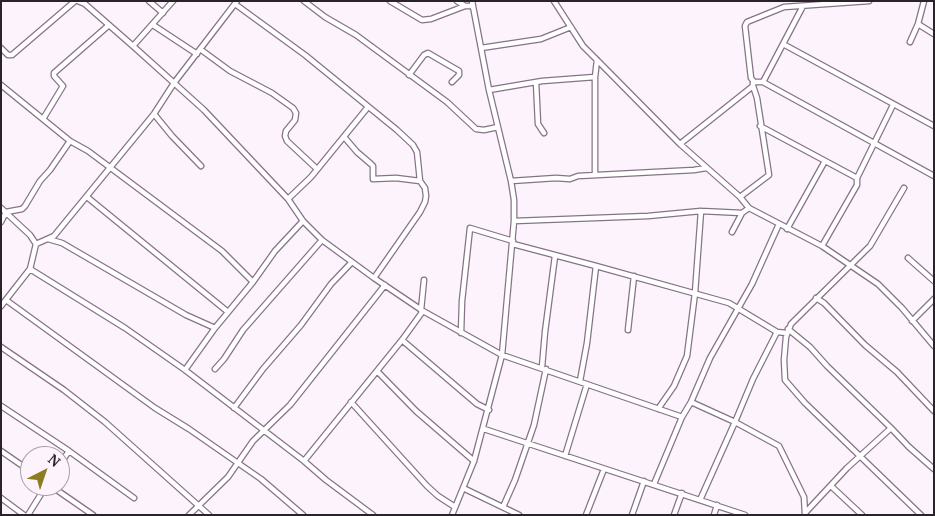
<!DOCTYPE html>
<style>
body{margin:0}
#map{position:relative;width:935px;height:516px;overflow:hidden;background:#fcf3fc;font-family:"PT Serif",serif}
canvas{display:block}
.frame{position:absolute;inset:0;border:2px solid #2b232b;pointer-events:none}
.north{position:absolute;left:20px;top:446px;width:50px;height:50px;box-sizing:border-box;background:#fcf3fc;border:1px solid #a8a0a8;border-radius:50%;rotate:41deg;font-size:14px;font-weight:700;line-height:20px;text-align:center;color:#2b232b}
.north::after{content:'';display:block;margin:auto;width:18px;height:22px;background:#8d7c22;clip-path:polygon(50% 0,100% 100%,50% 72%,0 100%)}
</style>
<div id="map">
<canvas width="935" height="516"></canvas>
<div class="frame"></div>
<div class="north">N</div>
</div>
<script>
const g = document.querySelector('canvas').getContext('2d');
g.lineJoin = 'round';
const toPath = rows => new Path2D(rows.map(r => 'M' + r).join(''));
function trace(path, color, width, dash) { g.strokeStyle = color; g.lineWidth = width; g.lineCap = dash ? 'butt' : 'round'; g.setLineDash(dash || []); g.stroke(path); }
const minor = toPath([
 [78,1,85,4,133,46,204,110,288,199,303,221,322,240,374,278,423,311,502,355,682,417],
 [149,1,163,13],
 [304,1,325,17,356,35,447,102,476,129,484,130,498,127],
 [390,1,422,20,431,19,465,6,472,6],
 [457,1,465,6],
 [554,1,583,46,597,60,680,144,740,197,749,208,822,246,878,284,902,308,934,346],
 [869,1,784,7,747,22,745,26,751,78,754,82,763,82,934,176],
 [235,4,305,55,397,130,413,145,417,152,420,181,425,188,426,196,425,202,420,212,374,278],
 [918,24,934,34],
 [153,25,197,54],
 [910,42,918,24,924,1],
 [783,44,934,126],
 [133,46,173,1],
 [1,48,8,55,12,55,75,1],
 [481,48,541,39,571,27],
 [200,49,230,71,272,93,293,108,296,113,295,120,286,131,285,136,287,141,317,169],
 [409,75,424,55,428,53,459,71,459,75,452,82],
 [536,82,538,124,544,133],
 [763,82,803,6],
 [1,85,70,141,88,151,222,251,253,282],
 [489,90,542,81,595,77],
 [154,114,172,136,201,166],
 [43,119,63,86,54,76,54,73,109,25],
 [760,126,857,178,857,185,822,246],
 [345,138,357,152,371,164,373,166,373,179,396,178,420,181],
 [680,144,753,86,753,83],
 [595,175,595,77,597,60],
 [857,178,893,105],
 [511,181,556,178,570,179,578,176,694,170,706,168],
 [904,188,870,246,791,324,786,337,784,360,785,380,805,403,921,515],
 [87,197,228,312],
 [740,197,769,175,757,98,753,86],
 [288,199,311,177,368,107],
 [1,208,30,235,36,244,54,236,154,114,174,83,237,1],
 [514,221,648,216,701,211,742,213,749,208],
 [1,222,6,212,22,209,25,206,40,181,50,170,70,141],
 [787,229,825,161],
 [732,232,742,213],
 [48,239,62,243,186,315,215,328],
 [513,244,596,266,729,303,777,332,787,333],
 [908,258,934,281],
 [30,269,125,328,185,370,304,461,326,480,373,515],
 [816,298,824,303,865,345,897,372,934,411],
 [6,300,155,408,189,429,261,479,303,515],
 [1,306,30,269,36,244],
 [421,310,424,280],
 [912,321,934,299],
 [788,329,810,347,827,366,891,428,847,468,805,513],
 [628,330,634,276],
 [461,333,462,301,470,228,513,241],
 [402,340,477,404,489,410],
 [1,347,64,390,105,422,209,515],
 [542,367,545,332,555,256],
 [215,369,224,359,243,330,322,240],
 [185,370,215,328,253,282,275,251,303,221],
 [377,371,416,411,474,461],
 [580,381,587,343,596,266],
 [351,402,427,486,438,496,455,507],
 [691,402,735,422,753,379,777,332],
 [1,406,69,451],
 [234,408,263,369,301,325,331,284,352,262],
 [658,409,674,386,687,356,695,293,701,211],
 [891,428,909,447,934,469],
 [484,429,745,515],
 [1,451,30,471],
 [565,456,587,384],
 [304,461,402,340,423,311],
 [60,464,69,451,134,498],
 [654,484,682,417,691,402,710,358,752,284,779,224],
 [51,486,93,515],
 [831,486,862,515],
 [463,488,519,515],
 [1,498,24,515],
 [700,500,735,422,779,446,804,497,805,514],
 [503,507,515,480,534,425,546,369],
 [28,515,46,486],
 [189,515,228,477,253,441,290,405,385,285],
 [452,515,474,461,502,355,514,221,514,200,511,181,489,90,472,1],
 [586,515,604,469],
 [632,515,644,481],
 [674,515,682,493],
 [714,515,717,505]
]);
trace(minor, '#877387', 7);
trace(minor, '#fff', 4.5);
</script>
